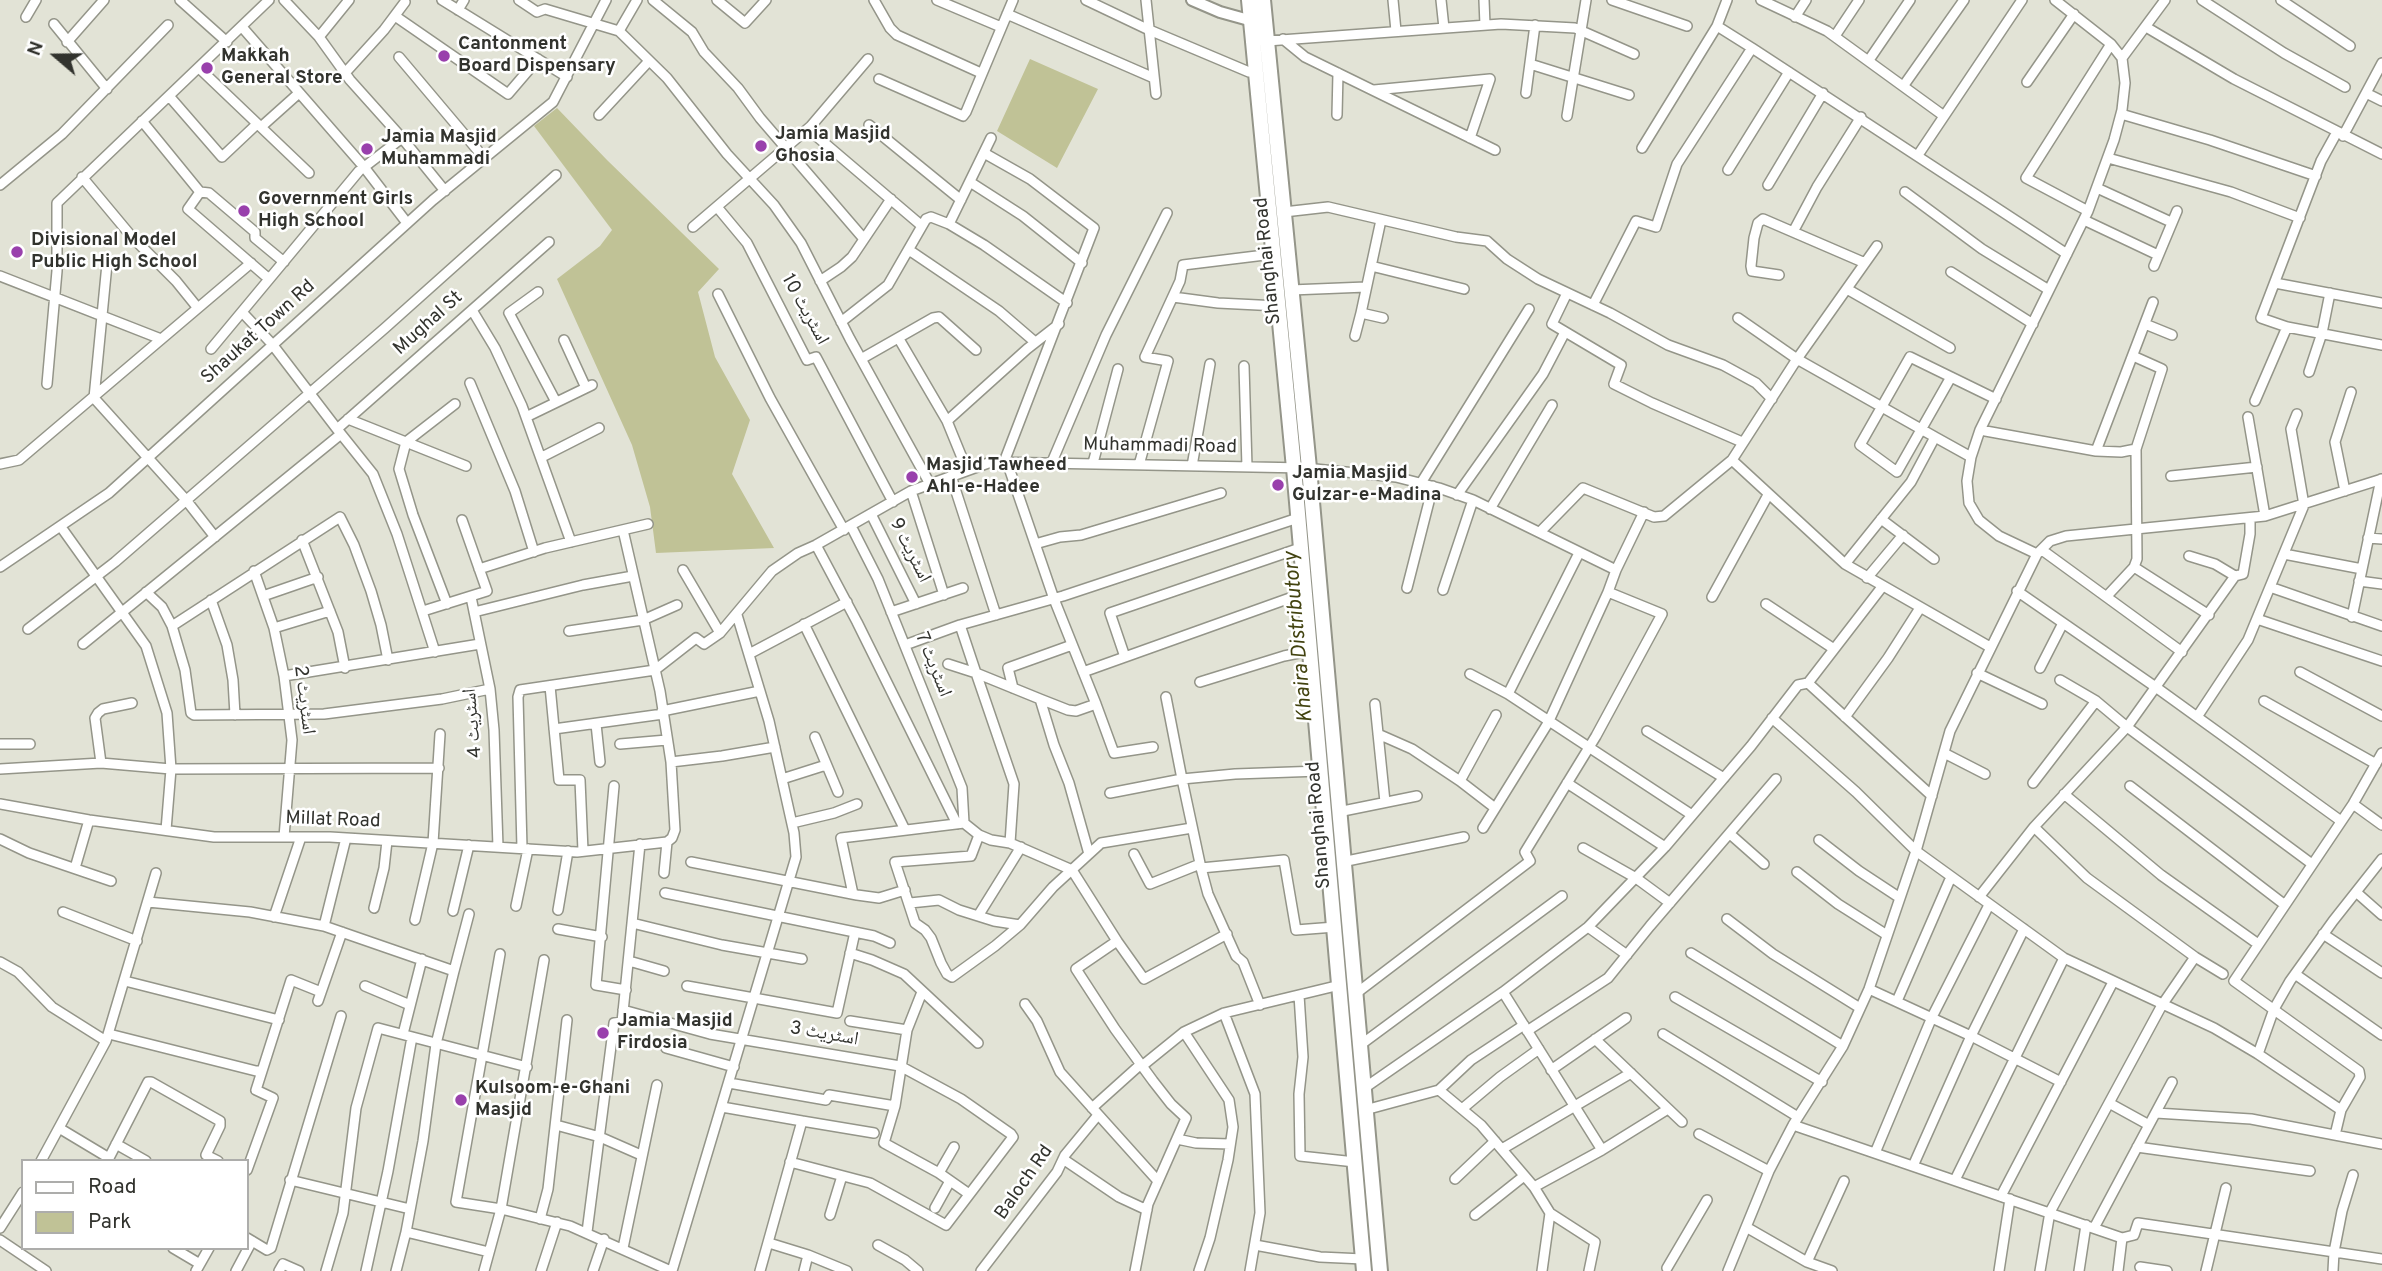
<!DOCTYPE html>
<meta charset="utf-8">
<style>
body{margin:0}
#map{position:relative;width:2382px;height:1271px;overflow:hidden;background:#e2e3d6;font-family:Overpass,sans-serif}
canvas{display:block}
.legend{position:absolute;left:21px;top:1159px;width:228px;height:91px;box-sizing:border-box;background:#fff;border:2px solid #adadab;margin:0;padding:9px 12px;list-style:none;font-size:21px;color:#32332e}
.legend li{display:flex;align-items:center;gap:14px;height:35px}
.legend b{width:35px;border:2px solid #adadab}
.north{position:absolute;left:21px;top:21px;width:70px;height:70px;-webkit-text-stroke:5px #fff;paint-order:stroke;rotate:290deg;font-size:19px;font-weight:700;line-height:28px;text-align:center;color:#32332e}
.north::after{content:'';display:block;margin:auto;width:24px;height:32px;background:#32332e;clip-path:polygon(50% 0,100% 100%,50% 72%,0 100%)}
</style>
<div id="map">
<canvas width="2382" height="1271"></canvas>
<ul class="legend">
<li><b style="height:9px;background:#fff"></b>Road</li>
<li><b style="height:19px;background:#c0c296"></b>Park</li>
</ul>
<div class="north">N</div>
</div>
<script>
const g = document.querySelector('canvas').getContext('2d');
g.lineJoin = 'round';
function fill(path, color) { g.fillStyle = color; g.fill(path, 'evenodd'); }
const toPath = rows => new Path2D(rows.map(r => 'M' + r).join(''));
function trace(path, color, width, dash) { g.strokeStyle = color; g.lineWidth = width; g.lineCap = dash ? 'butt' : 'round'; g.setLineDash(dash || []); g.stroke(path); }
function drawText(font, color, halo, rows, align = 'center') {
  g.font = font + ' Overpass,"Noto Naskh Arabic",sans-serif'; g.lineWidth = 5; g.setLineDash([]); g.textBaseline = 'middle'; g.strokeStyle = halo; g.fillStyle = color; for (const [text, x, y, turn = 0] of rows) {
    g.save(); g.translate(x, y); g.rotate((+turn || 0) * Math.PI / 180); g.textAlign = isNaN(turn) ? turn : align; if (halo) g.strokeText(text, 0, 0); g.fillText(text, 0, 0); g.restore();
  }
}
const green = toPath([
 [1030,59,1098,89,1057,168,997,131],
 [557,108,607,160,719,269,698,292,715,357,750,420,732,474,774,548,656,553,650,507,632,445,557,279,600,246,612,230,534,126]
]);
const stream = toPath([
 [1274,188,1325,725]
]);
const minor = toPath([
 [180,0,227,42],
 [284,0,319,37,350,80,402,138],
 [442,0,567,77],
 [519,0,537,12,545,9,619,31,667,78,727,154,774,205,801,243,850,339,930,484],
 [653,0,692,32,704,52,738,88,760,118,864,239],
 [717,0,745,23,766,0],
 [874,0,890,28,897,35,981,73],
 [937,0,1001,27],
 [1086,0,1147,29,1249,72,1255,71],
 [1146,0,1156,94],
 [1393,0,1396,31],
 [1441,0,1444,28],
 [1484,0,1485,25],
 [1612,0,1687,26],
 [1761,0,1827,31,1944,116],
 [2202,0,2284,53,2345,87],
 [2281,0,2350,46],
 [458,10,464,0],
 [1007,14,1154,78],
 [395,16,508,94,538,59],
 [26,17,36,0],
 [1795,17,1806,0],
 [54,24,107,89],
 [242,27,364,167,407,223],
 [2146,27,2234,79,2382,154],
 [619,31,637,0],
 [1835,36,1859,0],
 [319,37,349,0],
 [1283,39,1305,57,1495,150],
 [1267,41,1501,24,1575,28,1634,54],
 [67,42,104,0],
 [1752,48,2067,254],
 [399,57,485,159],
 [2122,58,2165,0],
 [1869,60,1910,0],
 [1530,64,1629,95],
 [199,68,309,173],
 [345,73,384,30,405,2],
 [879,79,963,116,966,112,1013,0],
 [2027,82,2074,14],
 [1904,85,1964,0],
 [1374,90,1490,79,1470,138],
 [1526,93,1535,25],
 [2366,93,2382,101],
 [169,96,222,157,257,124],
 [2121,114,2210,140,2316,176],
 [599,115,649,61],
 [1337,115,1338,73],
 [1567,116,1586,0],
 [142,121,200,192,188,209,269,279],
 [869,125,961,200],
 [261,127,299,93],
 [808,129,922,226],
 [2337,132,2321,161,2261,318,2287,327,2382,345],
 [2343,136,2382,63],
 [1642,148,1717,26,1727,0],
 [984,153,1030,179,1094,228,1004,462],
 [1918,155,2022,0],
 [2108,158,2231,192,2300,218],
 [1728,170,1789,72],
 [82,177,132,237,176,281,197,307],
 [970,182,1023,216,1082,263],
 [0,185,62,134,168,25],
 [1768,185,1823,93],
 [2097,188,2171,222],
 [200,192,209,193,255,232,255,238,284,262],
 [1905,192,1982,249,2049,290],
 [717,207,747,243,807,360,816,357,893,502],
 [2088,211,2026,178,2111,44],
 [1284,212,1328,207,1456,237,1487,241,1507,259,1538,279,1610,313,1668,345,1723,365,1756,383,1772,399],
 [1381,220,1361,313,1383,318],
 [2084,220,2158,255],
 [949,224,984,245,1067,303],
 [693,227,811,126,868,59],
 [1793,232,1817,187,1861,117],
 [909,250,999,311,1035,342],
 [107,264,94,398,186,500,215,537],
 [1371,266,1464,289],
 [2154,266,2177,211],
 [1951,272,2033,324],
 [1779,275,1752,271,1751,266,1754,238,1758,223,1763,219,1865,263],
 [0,276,161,339],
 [820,281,841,267,852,257,891,199],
 [2275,283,2382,303],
 [1847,289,1950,348],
 [1291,290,1366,287],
 [538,292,509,313,556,402],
 [1567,293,1552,324,1621,365,1614,384,1652,403,1742,442],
 [718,294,770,398,844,530],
 [1173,297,1218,303,1278,306],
 [1593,305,1636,221,1656,227,1677,164,1752,48,1717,26],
 [472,310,495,348,522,406,571,542],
 [242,312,272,344,337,429],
 [1738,318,1797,359,1935,437],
 [841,322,888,285,926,219,931,217,949,224,991,138],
 [2145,324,2172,335],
 [1355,336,1361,313],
 [899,339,947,421,967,470],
 [564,340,586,388],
 [211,349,359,171,402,138,445,191],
 [861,359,933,318,939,317,976,350],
 [1244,366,1247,467],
 [2309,372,2322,333,2330,293],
 [1951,377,1897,472,1860,445,1910,357,1996,399],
 [470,383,515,491,534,552],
 [47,384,57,271,57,203,269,0],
 [2255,401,2287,327],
 [526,417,592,385],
 [2248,417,2265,516],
 [348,419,466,466],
 [947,421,1027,349,1059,324],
 [1980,430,2096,451,2121,452,2136,449,2162,369,2133,356],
 [341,434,337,429,549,242],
 [2096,451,2153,302],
 [542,457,599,428],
 [1732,460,1845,564,1990,647],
 [1007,462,1054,599,1096,704,1076,711,1068,710,1040,699],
 [1052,462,1106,335,1167,213],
 [1093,463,1118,369],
 [0,464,19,460,251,263],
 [1139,465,1168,361,1145,357,1180,281,1183,265,1273,254],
 [1192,466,1210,364],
 [951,476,996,615],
 [2171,476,2257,467],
 [1421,483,1529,309],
 [911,491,944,595],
 [2345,491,2335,442,2351,392],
 [1457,495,1543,374,1565,332],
 [1490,509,1552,405],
 [871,514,916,604],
 [1881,519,1934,559],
 [851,526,878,579,952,763,962,788,964,823],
 [61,527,146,646,167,713,171,769,166,830],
 [623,530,660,691,671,762,675,830,672,838,667,842,664,873],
 [1540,532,1583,488,1654,517,1664,516,1732,460,1797,359,1877,246],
 [2368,538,2382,539],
 [302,540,338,632,345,668],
 [1035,544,1060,537,1081,535,1221,493],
 [816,545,857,622,957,824],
 [2042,550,2182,652],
 [2037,554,1999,536,1979,520,1969,503,1967,481,1971,457,1980,430,2088,211,2114,140,2122,110,2125,83,2122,58,2111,44,2055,0],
 [2284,554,2362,569],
 [2189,556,2215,564,2235,576],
 [1845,564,1911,482,1935,437,1971,457],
 [0,567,109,493,433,200,553,102,606,0],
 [2134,567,2209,615],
 [479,569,545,548,648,524],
 [683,570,720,633],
 [254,571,274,628,284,676,292,740,284,837],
 [1867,578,1903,535],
 [2359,581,2382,584],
 [2270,587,2382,626],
 [1407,588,1433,486],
 [1443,590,1473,500],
 [2017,591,2157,688,2341,821],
 [146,592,162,607,172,626,185,670,191,713,194,715,324,714,442,699,490,689],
 [263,596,318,577],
 [2107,596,2134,567,2137,559,2136,449],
 [471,597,490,689,494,730,498,847],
 [1712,597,1768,495],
 [211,600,227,645,233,680,235,715],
 [447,604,413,515,399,469,406,442,455,404],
 [1766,604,1834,649],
 [423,611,487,591,462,520],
 [474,612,583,585,633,576],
 [891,612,963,588],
 [2352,617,2381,479],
 [2257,619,2382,661],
 [804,624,905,830],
 [960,625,976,673,1040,699,1054,745,1069,783,1089,854],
 [172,626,340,517,354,545,371,591,381,625,388,660],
 [274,628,330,611],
 [28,629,115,562,385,328,556,175],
 [569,631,643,620,677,605],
 [83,644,341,434,373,474,397,534,435,652],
 [905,645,960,625,1063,596,1298,518],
 [749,654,847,602],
 [1125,657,1110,613,1300,548],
 [948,664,976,673,1014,784,1010,843,1072,870,1117,941,1076,969,1115,1029,1153,1081,1171,1104,1186,1118,1148,1204,1135,1271],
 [2040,668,2063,623],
 [1083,672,1304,593],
 [2300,672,2382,716],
 [1977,673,2042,704],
 [1470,674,1508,694,1579,553],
 [284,676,480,644],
 [2060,680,2096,701,2127,727,2312,864],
 [1200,682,1284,656,1309,651],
 [1808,683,1932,796],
 [550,686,559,780,580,780,583,851],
 [1013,688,1008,668,1072,645],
 [1508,694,1692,815],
 [2264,701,2376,764],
 [1096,704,1114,753,1153,747],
 [1375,704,1385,802],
 [662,711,760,691],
 [1845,717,1888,658,1920,608],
 [2197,717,2248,640,2304,505,2291,429,2297,414],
 [1772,718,1856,792,1916,851,2064,958,2214,1028,2258,1054,2341,1110],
 [596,724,600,762],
 [554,729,663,714],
 [1647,731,1724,778],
 [1378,734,1412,749,1460,781,1495,808],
 [815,737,838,792],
 [0,744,30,744],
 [620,744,667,740],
 [1944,753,1985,774],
 [671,762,722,756,775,747],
 [101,763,95,718,98,713,103,709,132,703],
 [0,769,101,763,171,769,439,768],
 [782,779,826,765],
 [1460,781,1496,715],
 [1567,783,1665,847],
 [2033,783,2096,701],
 [614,786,596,985,626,990],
 [2130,786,2285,905],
 [1110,793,1182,779,1166,697],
 [2064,794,2161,875,2258,944],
 [0,804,89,820,214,837,330,837,577,852,667,842],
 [2353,804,2382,825],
 [1338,812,1417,796],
 [792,823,834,813,857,804],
 [2034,827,2087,878,2195,957,2223,974],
 [1483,828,1548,723,1608,592,1616,570,1644,512],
 [1730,834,1764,864],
 [979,835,971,856,895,862,915,923,925,930,931,938,941,963,947,974,952,977,995,946,1020,925,1053,887,1101,843,1192,828],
 [0,839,29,853,111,881],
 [1819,840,1859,871,1900,898],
 [522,848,518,697,520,690,655,670,696,638,704,644,720,633,772,571,798,553,816,545,911,491,991,462,1305,468,1396,477,1439,488,1473,500,1616,570],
 [1583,848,1636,878,1670,903],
 [1134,854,1150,884,1200,864],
 [691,862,857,895,879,898,905,890],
 [1342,862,1464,837],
 [75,868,89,820],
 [1201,868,1182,779,1235,774,1320,771],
 [1797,872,1838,904,1887,935],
 [2356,892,2382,915],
 [665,893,874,936,890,943],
 [853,894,841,838,964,823,979,835,991,840,1010,843],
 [1979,897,2034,827,2127,727,2235,576,2243,574,2250,534,2250,518],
 [148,902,250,912,324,926,346,838],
 [910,903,939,900,959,910,994,921,1020,925],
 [516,906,528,849],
 [374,908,384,868,387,841],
 [558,910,568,851],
 [453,911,469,845],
 [63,912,137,941],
 [978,916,1021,847],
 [274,917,301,837],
 [1727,919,1773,954,1860,1008],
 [415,920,433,843,440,734],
 [632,923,722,945,802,959],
 [324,926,454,971,436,1044,423,1141,406,1232,396,1271],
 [1588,927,1627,955],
 [558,929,602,937],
 [2323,934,2382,973],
 [1117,941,1144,979,1227,934],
 [850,953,872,960,904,974,978,1043],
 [1691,953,1843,1046],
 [500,954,456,1202,501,1209,570,1226,671,1271],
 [629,961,664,971],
 [0,962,18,972,52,1007,106,1041],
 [454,971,469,914],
 [2295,974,2382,1035],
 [125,981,279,1020],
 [365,986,410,1005],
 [687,986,837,1013,855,932],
 [1869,989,1971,1036,2061,1082],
 [1503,992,1602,1150],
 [1299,995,1303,1057,1299,1094,1300,1156,1355,1162],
 [1354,995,1530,861,1525,852,1596,736,1662,614,1608,592],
 [1675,997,1822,1082],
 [318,1001,342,932],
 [1897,1001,1951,877],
 [1025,1004,1037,1021,1060,1072,1157,1180],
 [1260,1005,1243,962,1236,956,1208,894,1201,868,1284,860,1296,930,1335,927],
 [623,1010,710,1034,900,1066,961,1099,1011,1134,1013,1137,946,1225,870,1183,790,1162],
 [1224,1013,1255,1094,1260,1213,1250,1271],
 [850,1021,907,1030],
 [1527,1031,1608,978,1650,926,1776,779],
 [1184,1032,1229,1100,1233,1127,1228,1160,1210,1238,1199,1271],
 [109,1034,256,1071,261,1071],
 [403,1034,422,959],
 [1663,1034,1798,1117],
 [1595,1039,1682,1122],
 [1359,1046,1562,896],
 [666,1048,734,1067],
 [2258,1054,2274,1009,2290,981,2333,921,2382,859],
 [1142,1066,1184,1032,1224,1013,1340,985],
 [1551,1070,1626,1018],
 [729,1083,826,1100,829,1095,895,1106,907,1030,922,992],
 [1363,1089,1503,992,1588,927,1665,847,1751,746,1798,685,1808,683,1882,587],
 [1439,1090,1481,1125,1534,1187,1550,1213,1595,1242,1589,1271],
 [2109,1103,2149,1125],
 [895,1106,884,1143,939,1173,969,1194],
 [722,1107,802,1121,760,1271],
 [1092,1108,1141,1064],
 [1462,1109,1500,1077,1539,1049],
 [1365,1110,1439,1090,1471,1060,1524,1025],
 [2156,1113,2251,1119,2382,1144],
 [802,1121,874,1133],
 [556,1125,600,1137,641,1155],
 [1793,1125,2122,1238,2134,1235,2138,1223,2382,1259],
 [59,1128,109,1158,148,1082,151,1082,220,1121,220,1126,206,1155,218,1161],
 [1699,1134,1769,1171],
 [2335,1135,2341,1110,2360,1077,2359,1071,2234,981,2353,804,2382,753],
 [1177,1139,1196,1143,1230,1144],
 [116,1144,146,1161],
 [2137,1147,2310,1171],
 [1502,1149,1631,1073],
 [1875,1153,1932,1017,1989,905],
 [1063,1159,1119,1197,1147,1210],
 [41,1161,106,1041,156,873],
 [1913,1166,1971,1036,2024,929],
 [247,1170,273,1098,256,1090,291,980,321,992],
 [939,1173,954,1147],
 [1455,1179,1495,1141],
 [290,1180,410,1209],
 [1955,1180,2064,958],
 [1534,1187,1602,1150,1668,1109],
 [2001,1196,2113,982],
 [935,1208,950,1181],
 [830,1215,842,1176],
 [1475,1215,1524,1176],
 [540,1219,548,1189,567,1020],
 [1746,1227,1807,1262,1832,1271],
 [0,1228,23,1192],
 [2094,1228,2172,1082],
 [406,1232,489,1252],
 [587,1232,614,1023,622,1022,640,844],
 [247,1238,267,1250,271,1248,341,1016],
 [0,1240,46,1271],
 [769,1243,808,1255,847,1271],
 [878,1245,905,1260,918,1271],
 [1255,1245,1320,1257,1363,1259],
 [173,1248,200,1264],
 [623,1248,657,1085],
 [1807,1262,1844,1181],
 [2140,1267,2167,1271],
 [1667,1268,1707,1200],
 [196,1271,209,1248],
 [236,1271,252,1241],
 [279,1271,283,1264,299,1271],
 [326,1271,343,1213,356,1108,378,1028,527,1067],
 [366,1271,388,1171,412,1037],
 [484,1271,501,1209,544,960],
 [541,1271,557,1222],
 [593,1271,604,1239],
 [672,1271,796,857,794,833,769,721,737,615],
 [804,1271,808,1255],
 [981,1271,1057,1172,1065,1155,1098,1115],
 [1542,1271,1550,1213],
 [1728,1271,1769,1171,1793,1125,1843,1046,1869,989,1916,851,1950,731,2037,554,2050,541,2066,536,2265,516,2382,479],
 [1999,1271,2010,1199],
 [2040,1271,2050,1212,2162,1005,2195,957],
 [2079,1271,2086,1225],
 [2118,1271,2122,1238],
 [2206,1271,2226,1188],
 [2333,1271,2334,1252,2342,1211,2353,1175]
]);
const tertiary = toPath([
 [1192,0,1220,12,1256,22]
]);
const primary = toPath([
 [1249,0,1294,468,1364,1271],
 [1263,0,1309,468,1380,1271]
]);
const markers = [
 [444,56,7,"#9940ac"],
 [207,68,7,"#9940ac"],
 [761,146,7,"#9940ac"],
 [367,149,7,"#9940ac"],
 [244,211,7,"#9940ac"],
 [17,252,7,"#9940ac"],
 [912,477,7,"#9940ac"],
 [1278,485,7,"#9940ac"],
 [603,1033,7,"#9940ac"],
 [461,1100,7,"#9940ac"]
];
const poiNames = [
 ["Cantonment",458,45],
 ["Board Dispensary",458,67],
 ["Makkah",221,57],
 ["General Store",221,79],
 ["Jamia Masjid",775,135],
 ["Ghosia",775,157],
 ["Jamia Masjid",381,138],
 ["Muhammadi",381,160],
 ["Government Girls",258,200],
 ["High School",258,222],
 ["Divisional Model",31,241],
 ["Public High School",31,263],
 ["Masjid Tawheed",926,466],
 ["Ahl-e-Hadee",926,488],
 ["Jamia Masjid",1292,474],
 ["Gulzar-e-Madina",1292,496],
 ["Jamia Masjid",617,1022],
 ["Firdosia",617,1044],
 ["Kulsoom-e-Ghani",475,1089],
 ["Masjid",475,1111]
];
const streetNames = [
 ["Shanghai Road",1269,261,-96],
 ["اسٹریٹ 10",804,310,61],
 ["Mughal St",429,324,-42],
 ["Shaukat Town Rd",259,333,-42],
 ["Muhammadi Road",1160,447,1],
 ["اسٹریٹ 9",909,551,63],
 ["اسٹریٹ 7",932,665,68],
 ["اسٹریٹ 2",303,700,83],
 ["اسٹریٹ 4",474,723,-95],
 ["Millat Road",333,821,2],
 ["Shanghai Road",1320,825,-95],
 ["اسٹریٹ 3",824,1035,10],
 ["Baloch Rd",1025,1183,-55]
];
const waterNames = [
 ["Khaira Distributory",1300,637,-95]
];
fill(green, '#c0c296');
trace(stream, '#c3c583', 2.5);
trace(minor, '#949589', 12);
trace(tertiary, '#949589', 14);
trace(primary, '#949589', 18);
trace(minor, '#fff', 9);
trace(tertiary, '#fff', 10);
trace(primary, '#fff', 14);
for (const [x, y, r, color] of markers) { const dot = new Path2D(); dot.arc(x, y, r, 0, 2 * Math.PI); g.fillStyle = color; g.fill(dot); trace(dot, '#fff', 2.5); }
drawText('bold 19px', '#32332e', '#fff', poiNames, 'left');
drawText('19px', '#32332e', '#fff', streetNames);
drawText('italic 21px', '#424310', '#fff', waterNames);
</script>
